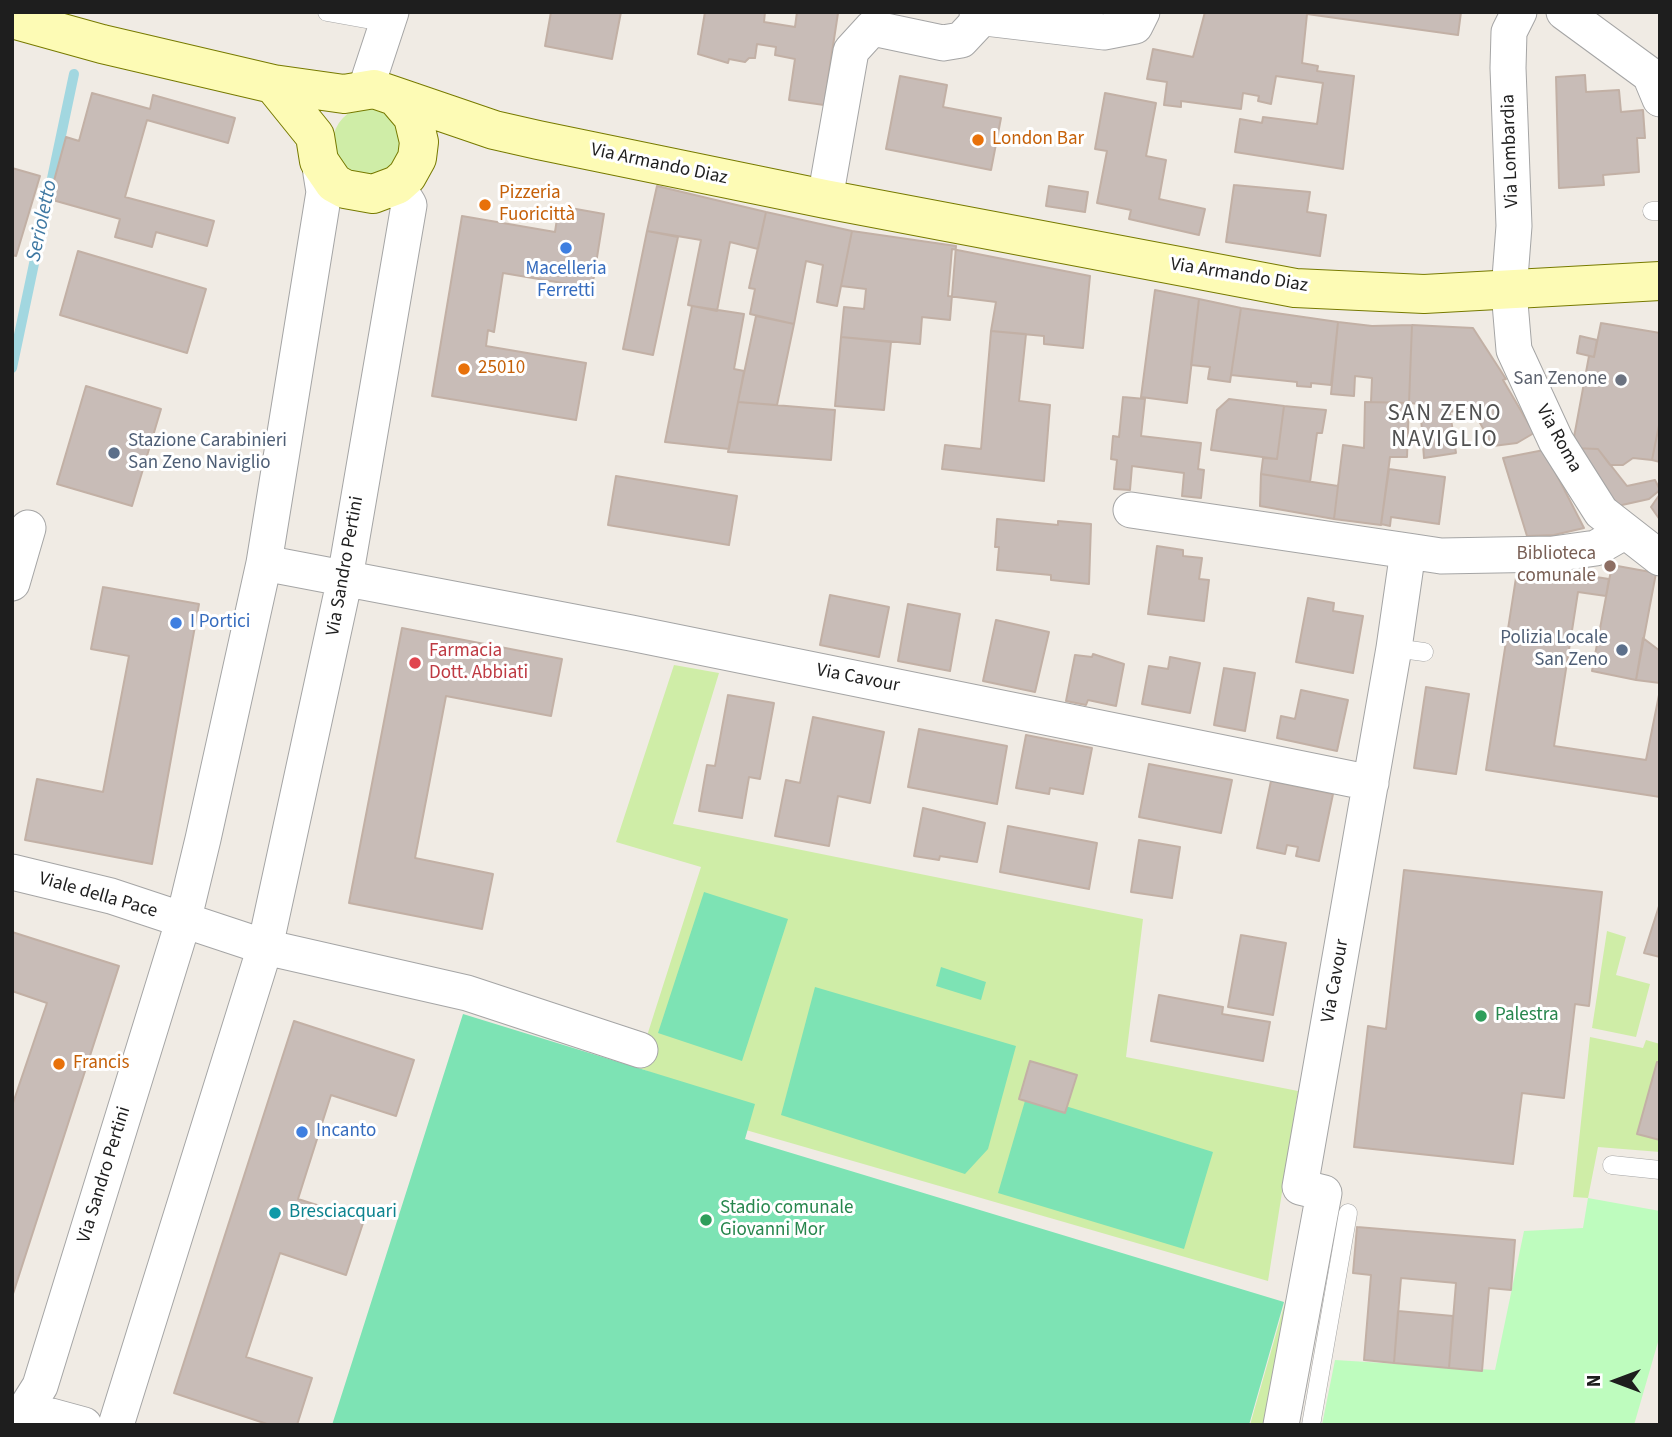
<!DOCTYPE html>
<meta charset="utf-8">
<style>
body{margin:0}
#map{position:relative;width:1672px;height:1437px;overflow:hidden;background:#f0ebe4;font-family:"Source Sans 3",sans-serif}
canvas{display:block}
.frame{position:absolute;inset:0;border:14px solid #1e1e1e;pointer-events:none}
.north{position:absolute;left:1581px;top:1346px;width:70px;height:70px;-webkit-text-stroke:5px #fff;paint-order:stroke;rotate:270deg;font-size:19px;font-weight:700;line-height:28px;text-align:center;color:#1e1e1e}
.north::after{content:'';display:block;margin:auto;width:24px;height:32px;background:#1e1e1e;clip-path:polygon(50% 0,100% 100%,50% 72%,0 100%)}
</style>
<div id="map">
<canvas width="1672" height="1437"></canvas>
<div class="frame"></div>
<div class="north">N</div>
</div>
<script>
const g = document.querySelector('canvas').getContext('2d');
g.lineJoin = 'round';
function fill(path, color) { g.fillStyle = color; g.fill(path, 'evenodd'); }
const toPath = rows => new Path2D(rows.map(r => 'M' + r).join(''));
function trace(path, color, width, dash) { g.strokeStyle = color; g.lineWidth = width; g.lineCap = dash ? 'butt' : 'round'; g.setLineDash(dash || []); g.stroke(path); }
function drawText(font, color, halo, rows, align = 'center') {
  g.font = font + ' "Source Sans 3",sans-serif'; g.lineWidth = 6; g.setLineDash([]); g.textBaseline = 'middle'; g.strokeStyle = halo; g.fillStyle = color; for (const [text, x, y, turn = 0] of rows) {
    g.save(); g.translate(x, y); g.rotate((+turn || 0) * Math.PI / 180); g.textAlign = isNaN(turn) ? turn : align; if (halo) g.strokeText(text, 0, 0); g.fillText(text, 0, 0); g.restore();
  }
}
const grass = toPath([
 '333 142a34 34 0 1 1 68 0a34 34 0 1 1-68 0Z',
 [674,665,719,673,673,824,1143,919,1126,1057,1298,1091,1268,1281,732,1126,737,1107,637,1067,701,867,616,842],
 [1607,931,1626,937,1616,975,1650,984,1636,1037,1592,1028],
 [1590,1037,1643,1048,1646,1040,1660,1044,1660,1062,1657,1062,1637,1133,1660,1140,1660,1152,1598,1147,1588,1198,1573,1197],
 [1286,1299,1288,1315,1273,1425,1250,1425]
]);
const park = toPath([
 [1588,1198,1660,1211,1660,1335,1634,1425,1322,1425,1335,1360,1495,1370,1524,1231,1583,1228]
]);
const pitch = toPath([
 [704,892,788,919,742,1061,658,1033],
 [941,967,986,982,981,1000,936,986],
 [815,987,1016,1046,988,1149,965,1174,781,1115],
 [463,1014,755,1104,745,1139,1284,1302,1249,1425,332,1425],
 [1027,1094,1213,1152,1184,1249,998,1193]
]);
const stream = toPath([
 [12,368,74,74]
]);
const building = toPath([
 [551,12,621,12,612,59,545,46,551,12],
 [705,12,765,12,764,22,795,27,797,12,838,13,824,105,789,100,795,59,775,55,776,47,757,44,755,58,749,58,745,62,729,59,728,63,698,54,705,12],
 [1205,12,1461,12,1458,35,1307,14,1302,63,1318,66,1317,71,1354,76,1343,169,1235,152,1240,119,1262,123,1263,117,1317,124,1323,83,1276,76,1271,104,1258,101,1259,96,1243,93,1241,109,1181,101,1181,107,1164,105,1167,82,1147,79,1153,49,1193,57,1205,12],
 [1585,75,1586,92,1619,90,1621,112,1643,110,1645,138,1637,138,1639,172,1603,175,1604,185,1559,188,1556,77,1585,75],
 [900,76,947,85,943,107,1001,118,991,170,886,149,900,76],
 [92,93,150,109,153,95,235,118,228,143,147,120,125,197,214,221,207,246,156,232,152,247,115,237,120,219,49,199,66,137,79,141,92,93],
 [1105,93,1156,103,1146,156,1166,160,1159,199,1205,209,1199,235,1129,219,1131,210,1097,203,1107,151,1095,149,1105,93],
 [12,168,40,176,16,256,12,255,12,168],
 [1234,185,1310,192,1307,212,1326,215,1320,256,1226,242,1234,185],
 [657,186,766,212,758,249,730,242,717,311,688,305,701,240,647,231,657,186],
 [1049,186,1088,192,1085,212,1046,206,1049,186],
 [559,206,604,214,592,288,503,273,494,332,488,330,486,346,586,363,576,420,432,396,462,216,555,232,559,206],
 [766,212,852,231,837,306,817,302,823,265,806,261,794,324,750,314,755,289,749,288,766,212],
 [647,231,678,237,653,355,623,349,647,231],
 [852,231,956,246,950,320,922,317,920,344,841,337,844,307,864,309,866,289,841,286,852,231],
 [952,249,1090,276,1083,348,1044,344,1044,336,991,331,996,302,948,296,952,249],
 [78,251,206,289,187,353,60,315,78,251],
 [1155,290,1199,299,1187,403,1141,397,1155,290],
 [1199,299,1241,308,1230,382,1208,379,1210,367,1191,365,1199,299],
 [692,306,744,314,734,369,744,371,729,449,665,442,692,306],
 [1241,308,1338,322,1331,385,1311,383,1311,387,1297,386,1297,382,1231,375,1241,308],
 [756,316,794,324,777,405,738,402,756,316],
 [1338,322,1372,326,1412,325,1409,403,1371,402,1372,378,1355,376,1354,396,1331,394,1338,322],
 [1601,323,1660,333,1660,420,1652,460,1633,458,1623,465,1610,465,1598,449,1572,448,1589,356,1594,357,1601,323],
 [1412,325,1473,328,1506,379,1503,380,1534,433,1517,443,1493,446,1471,407,1450,412,1456,453,1424,458,1420,404,1409,403,1412,325],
 [991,331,1026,334,1019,401,1050,405,1044,481,942,469,945,445,981,449,991,331],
 [1580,336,1597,340,1594,357,1577,353,1580,336],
 [841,337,891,342,884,410,835,406,841,337],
 [86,386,161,409,132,506,57,484,86,386],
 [1123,397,1145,399,1141,436,1201,443,1198,469,1204,470,1201,498,1182,496,1184,473,1132,466,1130,490,1114,489,1117,460,1111,459,1113,436,1119,437,1123,397],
 [1229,399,1284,406,1277,459,1211,450,1217,410,1229,399],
 [738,402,835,410,831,460,728,452,738,402],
 [1365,402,1409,403,1407,457,1390,457,1381,525,1334,519,1343,445,1364,448,1365,402],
 [1284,406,1326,410,1322,433,1317,433,1310,482,1261,474,1263,458,1277,459,1284,406],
 [1660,420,1660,462,1652,460,1660,420],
 [1572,448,1598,449,1627,486,1655,480,1660,490,1649,499,1613,507,1572,448],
 [1544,450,1584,528,1554,535,1527,536,1503,458,1544,450],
 [1389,469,1445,477,1439,524,1391,517,1390,526,1381,524,1389,469],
 [1261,474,1338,486,1334,519,1260,506,1261,474],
 [616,476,737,496,729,545,608,525,616,476],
 [1660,494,1660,520,1651,507,1660,494],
 [997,519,1058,525,1058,521,1091,524,1089,584,1051,580,1051,575,997,570,999,547,995,547,997,519],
 [1157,546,1183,550,1183,556,1202,558,1199,579,1209,580,1204,621,1148,614,1157,546],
 [1518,565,1609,579,1606,596,1578,592,1554,746,1646,760,1660,690,1660,797,1486,770,1518,565],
 [1612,565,1656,573,1636,680,1592,671,1612,565],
 [103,587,199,604,152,864,25,840,37,779,103,792,129,656,91,649,103,587],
 [830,595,889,607,879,657,820,645,830,595],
 [1308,598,1334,603,1333,611,1363,616,1353,673,1296,662,1308,598],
 [908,604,960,614,950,671,898,661,908,604],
 [996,620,1049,632,1035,692,983,681,996,620],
 [402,628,562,659,551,716,446,696,415,858,493,874,482,929,349,903,402,628],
 [1643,638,1660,651,1660,683,1636,680,1643,638],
 [1093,654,1124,664,1116,706,1088,700,1086,705,1066,701,1075,655,1092,657,1093,654],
 [1170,657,1200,663,1190,713,1142,704,1149,666,1168,669,1170,657],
 [1224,668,1255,673,1245,731,1214,725,1224,668],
 [1426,687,1469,694,1456,774,1414,768,1426,687],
 [1301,690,1348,700,1337,751,1277,738,1281,716,1295,719,1301,690],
 [728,695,774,703,760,779,749,777,742,818,699,811,707,765,715,766,728,695],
 [813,717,884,732,870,803,838,796,829,846,775,836,786,780,800,783,813,717],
 [919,729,1007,746,997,804,908,787,919,729],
 [1026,735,1092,748,1083,794,1050,788,1049,794,1016,788,1026,735],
 [1149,764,1232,780,1221,833,1139,817,1149,764],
 [1271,781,1333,794,1319,861,1296,856,1298,847,1287,845,1285,854,1257,848,1271,781],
 [923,808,985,823,977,862,940,856,939,860,914,856,923,808],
 [1008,826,1097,843,1089,889,1000,872,1008,826],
 [1139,840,1180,847,1172,898,1131,892,1139,840],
 [1404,870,1602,892,1589,1006,1575,1004,1564,1098,1522,1093,1513,1164,1354,1147,1368,1026,1386,1029,1404,870],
 [1660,903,1660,957,1644,953,1660,903],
 [12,932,119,966,12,1297,12,1106,47,1003,12,991,12,932],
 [1241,935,1286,943,1273,1015,1228,1007,1241,935],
 [1159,995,1223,1007,1222,1014,1270,1022,1263,1061,1151,1041,1159,995],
 [294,1021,414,1060,396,1116,331,1095,298,1199,364,1220,346,1275,280,1253,246,1357,312,1378,297,1425,270,1425,174,1393,294,1021],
 [1030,1061,1077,1075,1065,1113,1019,1099,1030,1061],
 [1657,1062,1660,1062,1660,1140,1637,1134,1657,1062],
 [1357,1227,1515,1240,1511,1290,1489,1288,1482,1371,1449,1368,1456,1283,1401,1278,1394,1363,1364,1360,1371,1275,1353,1273,1357,1227],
 [1398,1311,1453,1316,1449,1368,1394,1363,1398,1311]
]);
const lane = toPath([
 [327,12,388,23],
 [1652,211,1660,211],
 [1394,648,1424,652],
 [1612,1165,1660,1170],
 [1311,1425,1348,1213]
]);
const street = toPath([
 [1519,12,1509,32,1508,68,1514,226,1509,291,1514,350,1556,441,1601,512,1660,558],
 [1564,12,1650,75,1660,99],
 [977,17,1104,32,1135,26,1142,12],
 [365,91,391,12],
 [825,199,851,51,872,28,943,43,961,40,976,24,979,12],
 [1131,510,1408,551],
 [264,563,631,633,1371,783],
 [12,583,28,528],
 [12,872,111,896,265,947,467,993,640,1050],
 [16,1424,40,1386,183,922,203,839,264,563,324,192,319,161],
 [15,1425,51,1416,84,1425],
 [116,1425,265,947,345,578,409,205,397,185],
 [1281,1425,1324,1193,1300,1187,1394,648,1408,551,1441,556,1553,554,1596,548,1624,532]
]);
const secondary = toPath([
 [12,19,102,44,273,84,344,94,374,89,494,130,538,140,825,199,1295,288,1424,294,1660,281],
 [273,84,315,136,319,161,334,183,345,189,373,194,397,185,407,176,417,158,419,142,413,117,396,97]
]);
const markers = [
 [978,140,7,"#e8710a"],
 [485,205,7,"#e8710a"],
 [566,248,7,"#3f7fe0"],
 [464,369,7,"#e8710a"],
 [1621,380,7,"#6b7280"],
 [114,453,7,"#5c6f8a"],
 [1610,566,7,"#8d6e63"],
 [176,623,7,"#3f7fe0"],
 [1622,650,7,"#5c6f8a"],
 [415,663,7,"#e0444e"],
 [1481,1016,7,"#2e9e5b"],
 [59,1064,7,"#e8710a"],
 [302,1132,7,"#3f7fe0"],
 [275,1213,7,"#0f9aa8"],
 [706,1220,7,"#2e9e5b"]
];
const foodNames = [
 ["London Bar",992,140],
 ["Pizzeria",499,194],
 ["Fuoricittà",499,216],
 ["25010",478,369],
 ["Francis",73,1064]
];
const streetNames = [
 ["Via Lombardia",1511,151,-92],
 ["Via Armando Diaz",659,165,12],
 ["Via Armando Diaz",1239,276,9],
 ["Via Roma",1558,439,61],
 ["Via Sandro Pertini",346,566,-80],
 ["Via Cavour",858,679,11],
 ["Viale della Pace",98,896,16],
 ["Via Cavour",1336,981,-80],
 ["Via Sandro Pertini",105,1175,-73]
];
const shopNames = [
 ["Macelleria",566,270,"center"],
 ["Ferretti",566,292,"center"],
 ["I Portici",190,623],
 ["Incanto",316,1132]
];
const worshipNames = [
 ["San Zenone",1607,380]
];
const serviceNames = [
 ["Stazione Carabinieri",128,442],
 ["San Zeno Naviglio",128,464],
 ["Polizia Locale",1608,639,"right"],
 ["San Zeno",1608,661,"right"]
];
const educationNames = [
 ["Biblioteca",1596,555],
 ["comunale",1596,577]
];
const healthNames = [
 ["Farmacia",429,652],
 ["Dott. Abbiati",429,674]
];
const leisureNames = [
 ["Palestra",1495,1016],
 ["Stadio comunale",720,1209],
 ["Giovanni Mor",720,1231]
];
const cultureNames = [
 ["Bresciacquari",289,1213]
];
const waterNames = [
 ["Serioletto",43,221,-78]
];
const quarterNames = [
 ["SAN ZENO",1445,415],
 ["NAVIGLIO",1445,441]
];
fill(grass, '#cfeda7');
fill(park, '#befcbe');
fill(pitch, '#7de3b4');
trace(stream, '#a2d7e0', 10);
fill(building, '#c8bcb7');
trace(building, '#c2b0a5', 2);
trace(lane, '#a5a5a5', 19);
trace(street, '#a5a5a5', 37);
trace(secondary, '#777a00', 40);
trace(lane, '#fff', 18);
trace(street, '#fff', 35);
trace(secondary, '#fdfbb5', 38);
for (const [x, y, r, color] of markers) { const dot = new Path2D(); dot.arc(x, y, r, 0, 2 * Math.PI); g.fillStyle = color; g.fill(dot); trace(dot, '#fff', 2.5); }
drawText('19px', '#c56008', '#fff', foodNames, 'left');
drawText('19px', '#1e1e1e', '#fff', streetNames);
drawText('19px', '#366cbe', '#fff', shopNames, 'left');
drawText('19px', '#5b616d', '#fff', worshipNames, 'right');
drawText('19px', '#4e5e75', '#fff', serviceNames, 'left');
drawText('19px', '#785e54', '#fff', educationNames, 'right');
drawText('19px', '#be3a42', '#fff', healthNames, 'left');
drawText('19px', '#27864d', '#fff', leisureNames, 'left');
drawText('19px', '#0d838f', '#fff', cultureNames, 'left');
drawText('italic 21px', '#4079a3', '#fff', waterNames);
g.letterSpacing = '2px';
drawText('23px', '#515151', '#fff', quarterNames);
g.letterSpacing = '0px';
</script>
